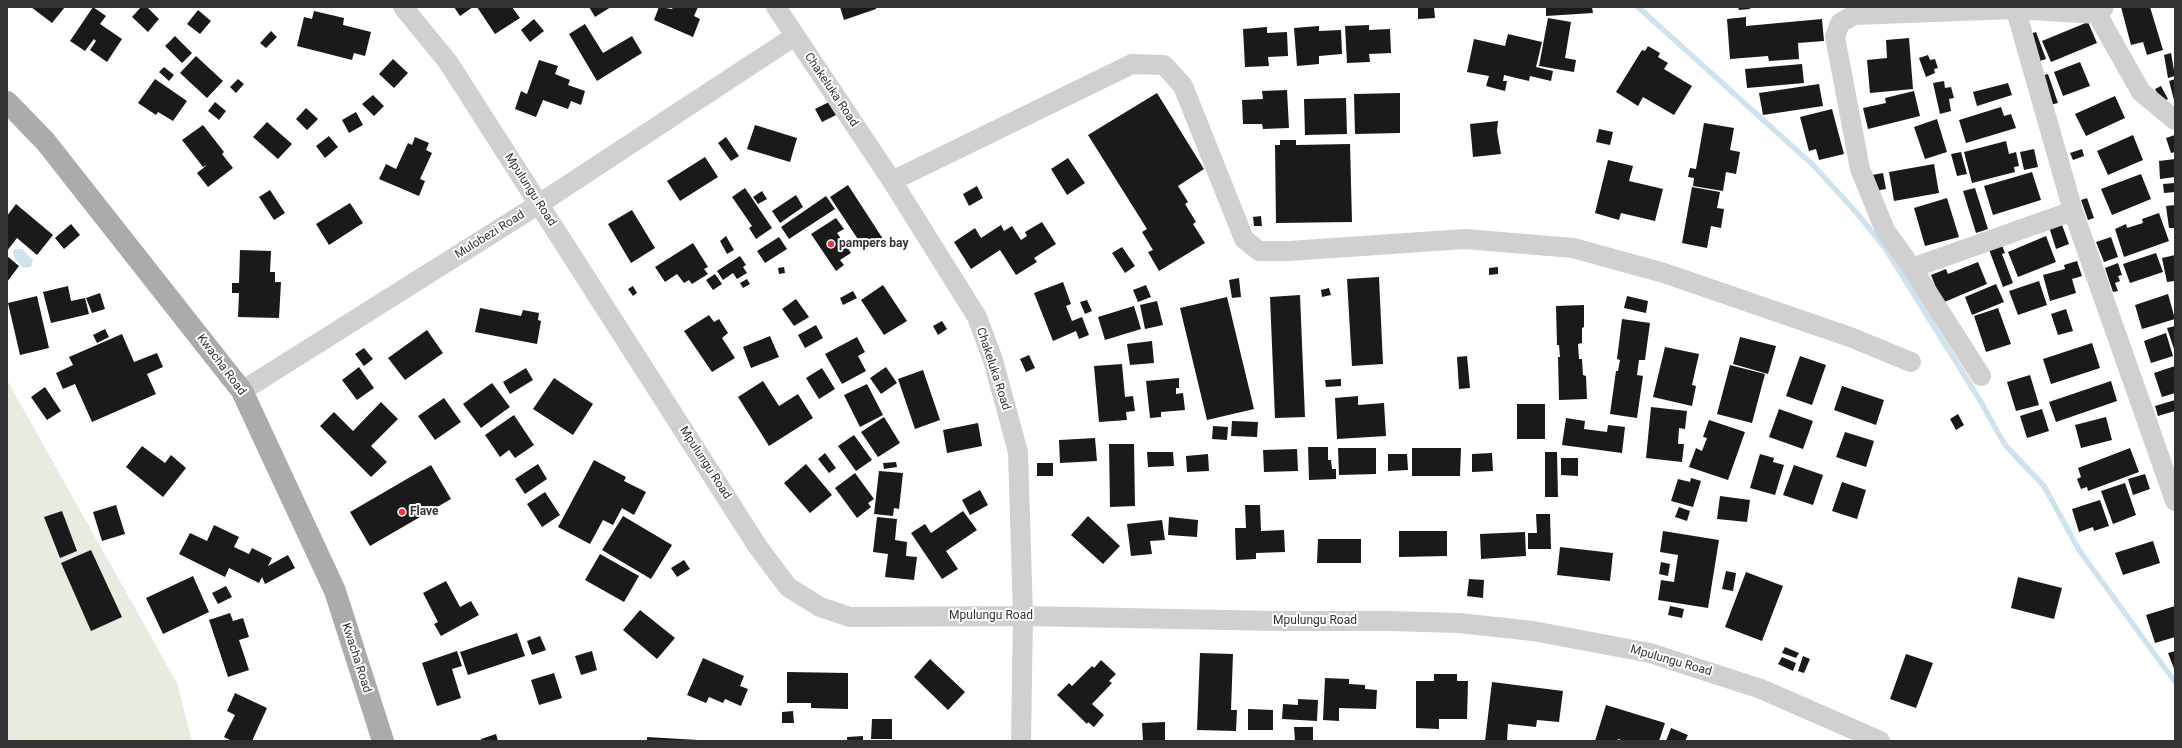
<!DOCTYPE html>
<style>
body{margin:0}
#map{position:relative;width:2182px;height:748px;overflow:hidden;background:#fff;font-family:Roboto,sans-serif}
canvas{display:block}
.frame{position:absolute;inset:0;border:8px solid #333;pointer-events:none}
</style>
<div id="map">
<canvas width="2182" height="748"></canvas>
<div class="frame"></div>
</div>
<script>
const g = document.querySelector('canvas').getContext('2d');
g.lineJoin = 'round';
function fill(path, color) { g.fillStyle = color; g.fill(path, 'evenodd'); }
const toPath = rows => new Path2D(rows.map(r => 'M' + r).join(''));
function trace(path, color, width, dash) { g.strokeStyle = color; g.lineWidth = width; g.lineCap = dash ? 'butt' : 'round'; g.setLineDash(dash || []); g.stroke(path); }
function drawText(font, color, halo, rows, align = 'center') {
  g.font = font + ' Roboto,sans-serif'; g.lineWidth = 4; g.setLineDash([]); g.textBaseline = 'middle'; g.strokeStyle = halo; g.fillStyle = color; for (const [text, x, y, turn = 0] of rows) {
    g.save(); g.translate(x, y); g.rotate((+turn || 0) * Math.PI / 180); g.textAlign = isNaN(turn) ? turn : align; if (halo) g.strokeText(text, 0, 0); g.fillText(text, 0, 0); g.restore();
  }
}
const green = toPath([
 [7,380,177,683,192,741,7,741]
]);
const water = toPath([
 [15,249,22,249,33,260,31,267,23,268,14,258,13,251]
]);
const stream = toPath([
 [1638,7,1813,165,1856,212,1885,248,1978,397,2005,445,2044,486,2079,550,2175,682]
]);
const building = toPath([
 [31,7,65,7,52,23],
 [93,7,106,16,100,24,122,39,107,62,90,50,96,41,94,39,85,51,70,41],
 [141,7,147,7,159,19,148,32,132,17],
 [454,7,473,7,460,16],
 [477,7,512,7,520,18,495,34],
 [589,7,611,7,595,17],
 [659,7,672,9,673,7,698,7,694,16,700,19,693,37,654,20],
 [840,7,876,7,876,9,844,20],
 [1418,7,1434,7,1435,18,1418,19],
 [1546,7,1592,7,1593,13,1546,16],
 [1738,7,1750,7,1750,9,1739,10],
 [2121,7,2150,7,2163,50,2147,55,2143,42,2131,45],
 [198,10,211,21,200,34,187,24],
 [314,11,344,18,343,25,371,32,365,56,354,53,352,60,297,46,304,17,312,19],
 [1746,17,1746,26,1822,19,1824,41,1798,43,1799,59,1769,61,1768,56,1730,59,1727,19],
 [1548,18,1571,22,1565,58,1576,60,1574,72,1539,66],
 [534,19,544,31,530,42,521,30],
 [2088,22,2097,43,2051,62,2042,41],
 [585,24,603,53,632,36,642,53,597,81,569,34],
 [1369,25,1369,30,1390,29,1391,53,1369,54,1370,62,1347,63,1345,26],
 [1319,26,1319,31,1341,30,1342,54,1319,56,1319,64,1297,66,1294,28],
 [1267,27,1267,33,1287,32,1288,56,1268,57,1269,66,1245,67,1243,29],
 [271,31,277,37,266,48,260,43],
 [2036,32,2046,59,2037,62,2027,35],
 [1508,34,1542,42,1536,67,1553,71,1551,81,1530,76,1529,81,1504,75,1503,81,1507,81,1505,91,1486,86,1489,76,1467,72,1474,39,1505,46],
 [175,36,192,53,182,63,165,46],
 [1909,38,1913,89,1870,93,1867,60,1887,58,1886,40],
 [1648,46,1660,53,1658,57,1668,63,1664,69,1692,86,1674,115,1643,97,1638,106,1616,92,1642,50,1645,51],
 [2171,53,2175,76,2168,78,2164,55],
 [1928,55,1930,60,1935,59,1938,68,1934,69,1935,73,1926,77,1919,58],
 [196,56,223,81,207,98,180,73],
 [393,59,408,73,394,88,379,74],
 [539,60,558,66,555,74,570,80,568,85,585,91,581,105,571,101,568,109,543,100,536,117,515,109,521,91,527,94],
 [2080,62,2090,86,2063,96,2054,72],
 [1802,64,1804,83,1747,88,1745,69],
 [164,67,174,75,169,81,159,72],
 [2048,74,2058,103,2050,105,2041,76],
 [155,79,187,101,173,121,158,112,156,115,138,103],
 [238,79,244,84,236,93,230,87],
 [2175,79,2175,100,2174,100,2169,81],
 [1944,81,1945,88,1951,87,1954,98,1949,99,1951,111,1940,114,1933,83],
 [2008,83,2012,95,1977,106,1973,92],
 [1819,84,1823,106,1763,115,1759,93],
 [2161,86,2168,99,2162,102,2155,89],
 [1287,90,1289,128,1263,129,1262,124,1243,124,1242,100,1263,99,1262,91],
 [1914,91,1920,116,1868,129,1863,108,1886,103,1885,98],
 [1157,93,1204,169,1178,186,1188,202,1185,204,1196,222,1193,224,1205,243,1159,271,1148,252,1153,250,1142,232,1147,229,1088,135],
 [1400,93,1400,133,1355,134,1354,94],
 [373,95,384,106,374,116,362,104],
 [2115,96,2125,118,2086,136,2075,114],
 [1346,98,1347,134,1305,135,1304,99],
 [215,102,226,111,219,120,208,111],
 [829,102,836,115,822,122,815,109],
 [2001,107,2004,116,2011,114,2016,128,1966,143,1959,120],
 [306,108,318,119,307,130,296,119],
 [1832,109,1844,154,1819,160,1816,149,1809,151,1800,117],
 [356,112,363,125,349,133,342,120],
 [1937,119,1947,152,1925,159,1914,127],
 [1498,121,1497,131,1501,154,1473,157,1470,124],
 [267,122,292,144,278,159,253,137],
 [1704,123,1734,128,1730,150,1740,152,1736,174,1726,172,1723,191,1693,186,1694,178,1688,177,1690,168,1696,169],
 [203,125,224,152,222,154,233,168,208,187,197,173,207,165,203,167,182,140],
 [755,125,797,138,790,162,747,149],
 [1599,129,1613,132,1610,145,1596,142],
 [2133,135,2143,160,2108,175,2097,151],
 [2175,135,2175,152,2171,153,2166,138],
 [329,136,338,147,325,158,316,146],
 [415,137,429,143,426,150,432,153,420,179,425,181,419,196,379,179,386,164,396,169,408,143,412,145],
 [726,137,739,156,731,161,718,143],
 [1280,140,1296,140,1296,145,1350,144,1352,222,1276,223,1275,145,1280,145],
 [2006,141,2009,154,2016,152,2019,166,2014,167,2015,172,1972,183,1964,152],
 [2034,149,2038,167,2024,170,2020,152],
 [2082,149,2084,156,2073,160,2070,153],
 [1961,152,1967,174,1957,176,1951,154],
 [705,157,718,177,680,201,667,181],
 [1068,158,1085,183,1067,195,1051,169],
 [2175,159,2175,177,2160,179,2159,161],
 [1608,160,1633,166,1629,181,1663,189,1655,221,1621,213,1619,220,1595,213],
 [1934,164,1939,193,1894,201,1889,172],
 [2032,172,2041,200,1993,215,1984,186],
 [1883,173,1886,189,1875,191,1872,175],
 [2141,174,2151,199,2112,215,2101,189],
 [2175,183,2175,192,2164,193,2163,184],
 [848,185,883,239,865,250,830,197],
 [977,186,983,198,969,206,963,194],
 [1692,187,1720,192,1717,208,1724,209,1721,228,1711,226,1707,248,1682,243],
 [745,188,772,228,756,239,749,228,752,226,732,197],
 [1975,188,1988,229,1976,233,1963,191],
 [270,190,285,213,274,220,259,197],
 [762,191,767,199,758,204,753,197],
 [796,195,803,207,780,223,772,211],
 [826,196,835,209,789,239,781,227],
 [1947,198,1959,237,1925,246,1914,208],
 [2087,198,2094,218,2088,220,2081,200],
 [350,203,363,223,329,245,316,224],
 [16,204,53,235,37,255,17,238,7,251,7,216],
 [2175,205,2175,228,2169,228,2166,206],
 [632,210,655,248,631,263,608,224],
 [2159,213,2169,241,2124,257,2115,229,2126,224,2127,228,2143,223,2142,219],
 [1261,216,1262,226,1254,226,1253,217],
 [836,218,844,229,837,233,851,253,840,260,844,265,836,271,811,234],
 [1042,222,1056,244,1034,258,1037,262,1016,275,1000,250,971,269,954,242,975,228,981,238,1001,225,1004,231,1012,226,1021,240,1027,236,1025,232],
 [2061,222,2069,244,2056,249,2049,227],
 [71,224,80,235,64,249,55,238],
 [726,236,734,250,727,254,720,241],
 [2046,236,2056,262,2018,277,2008,252],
 [779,237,787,249,765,263,757,251],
 [2111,237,2118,257,2104,262,2096,242],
 [693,243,708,267,704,269,708,274,692,284,689,280,684,283,677,274,665,282,655,267],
 [2001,243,2005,253,2002,254,2013,283,2003,287,1988,247],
 [1122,247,1135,266,1125,273,1112,253],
 [240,250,271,251,270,272,275,272,275,282,281,282,279,318,238,317,239,293,232,293,232,283,239,283],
 [2156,253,2163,272,2130,283,2123,264],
 [2175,255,2175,281,2167,282,2162,258],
 [7,256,19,266,7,282],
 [740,256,746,265,743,267,747,273,737,279,733,273,723,280,717,271],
 [2077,261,2082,276,2072,279,2076,293,2050,301,2043,275,2065,269,2064,265],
 [1978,262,1987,284,1942,303,1931,275,1946,269,1948,274],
 [2118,263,2122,275,2118,276,2120,281,2115,283,2118,291,2113,292,2105,268],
 [784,267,785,273,779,274,778,268],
 [1498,267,1498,274,1489,275,1489,268],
 [715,274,722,284,713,290,706,280],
 [1379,277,1383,364,1352,366,1347,279],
 [1239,278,1241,297,1232,298,1229,280],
 [747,279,750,284,743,288,740,283],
 [2039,281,2047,305,2018,315,2009,291],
 [1063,282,1071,304,1066,306,1072,321,1082,317,1089,335,1079,339,1076,331,1053,341,1034,293],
 [1996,284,2004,302,1972,315,1965,297],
 [883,285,907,321,884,335,861,300],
 [1146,285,1151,297,1138,302,1133,290],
 [68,286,71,301,85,298,89,314,51,323,43,292],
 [633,286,637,293,633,296,628,289],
 [1329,288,1331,295,1322,297,1321,290],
 [853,291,857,298,843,305,840,298],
 [100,293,105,309,92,313,86,298],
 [2168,294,2175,319,2142,329,2135,305],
 [1300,295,1305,417,1275,418,1270,297],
 [37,296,49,348,20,355,8,303],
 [1627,296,1648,301,1646,313,1624,308],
 [1227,297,1254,409,1207,420,1180,308],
 [796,299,809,317,794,326,782,309],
 [1087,300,1092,311,1085,314,1080,302],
 [1157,301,1163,325,1145,329,1140,305],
 [1584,305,1584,327,1582,328,1582,343,1578,344,1579,359,1582,359,1583,375,1586,376,1587,399,1559,400,1558,357,1560,357,1559,345,1557,345,1556,306],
 [1134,306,1141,329,1105,340,1098,317],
 [480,308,521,316,523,310,539,313,538,320,541,321,537,344,475,332],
 [1998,308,2011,344,1986,352,1974,316],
 [2066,309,2073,331,2058,335,2051,314],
 [709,315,714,322,719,319,728,333,722,338,735,358,712,372,684,331],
 [1622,319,1650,323,1645,360,1639,360,1637,375,1643,376,1637,418,1610,414,1616,371,1618,371,1620,360,1617,359],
 [942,321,947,329,938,335,933,326],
 [816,325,823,338,805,348,798,335],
 [2175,326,2175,352,2167,328],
 [105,329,109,337,97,343,93,335],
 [427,330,443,353,405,380,388,358],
 [2166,333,2173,356,2151,363,2144,341],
 [122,334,134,362,157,353,163,367,147,374,156,394,92,422,75,384,63,389,56,373,73,365,69,357],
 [770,336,779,357,751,368,743,347],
 [857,337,865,352,858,356,866,371,842,384,825,354],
 [1740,337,1776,346,1768,374,1733,364],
 [1152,341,1154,363,1130,365,1127,344],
 [2092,343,2100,368,2051,384,2043,359],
 [1665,347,1699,354,1692,385,1696,386,1692,406,1653,397],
 [364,348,373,359,364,366,355,354],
 [1029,355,1035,368,1026,372,1020,359],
 [1467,356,1470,388,1459,389,1457,357],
 [1800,356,1826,365,1812,405,1786,396],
 [1122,364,1125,397,1133,396,1135,411,1126,412,1127,420,1099,422,1094,366],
 [1730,365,1765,374,1752,423,1717,414],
 [2175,366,2175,393,2162,397,2154,373],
 [359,367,374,388,357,400,342,380],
 [886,367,897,383,881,394,870,378],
 [526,368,533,380,510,394,503,382],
 [822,368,835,389,819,399,806,378],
 [923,370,940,420,915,429,898,379],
 [2030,375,2039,405,2016,411,2007,382],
 [554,378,593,404,573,435,533,409],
 [1179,378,1179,388,1176,388,1176,394,1183,393,1185,410,1161,412,1161,417,1150,418,1146,381],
 [1341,379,1341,386,1326,387,1325,380],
 [763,381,779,406,798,394,813,418,769,446,738,397],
 [2111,381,2117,401,2056,422,2049,402],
 [492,383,510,407,481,428,463,404],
 [867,384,883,415,860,427,844,395],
 [1842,386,1884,400,1876,425,1834,410],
 [45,387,61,411,47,420,31,397],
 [1358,396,1358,405,1384,403,1386,436,1337,439,1335,398],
 [444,398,461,422,435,440,418,416],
 [2175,400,2175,411,2158,416,2155,406],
 [381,402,398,419,371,446,387,462,371,477,320,426,334,412,353,431],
 [1517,404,1545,404,1545,439,1517,439],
 [1651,407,1687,411,1685,429,1679,428,1678,444,1684,444,1682,462,1646,458],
 [1779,409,1813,421,1803,449,1769,437],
 [2042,409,2049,431,2027,438,2020,416],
 [1958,414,1964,425,1956,430,1950,419],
 [514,415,534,445,515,458,509,450,500,457,485,435],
 [884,417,900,443,878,457,861,432],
 [2106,417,2112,440,2081,448,2075,425],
 [1566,418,1585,421,1584,429,1607,432,1608,425,1625,427,1622,453,1562,445],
 [1709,420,1745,432,1728,480,1689,467,1696,448,1702,451,1707,438,1703,437],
 [1232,421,1258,422,1257,437,1231,436],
 [978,423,982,446,947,453,943,430],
 [1213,426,1228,427,1227,440,1212,439],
 [1845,432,1874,441,1866,467,1836,457],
 [854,435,872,460,856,471,838,446],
 [1095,438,1097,461,1060,463,1059,440],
 [1109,444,1134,444,1135,506,1110,507],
 [142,446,165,463,171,455,186,468,163,497,126,467],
 [1308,447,1328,447,1328,460,1331,460,1332,469,1336,469,1336,479,1309,480],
 [1338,448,1376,448,1376,474,1339,475],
 [1412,448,1461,448,1460,476,1412,476],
 [2130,448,2139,472,2088,491,2087,487,2081,489,2077,479,2081,477,2078,468],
 [1297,449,1298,471,1264,472,1263,450],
 [1147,452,1173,452,1174,466,1148,467],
 [1545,452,1557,452,1558,497,1545,497],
 [825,453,836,468,829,473,818,459],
 [1492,453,1493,471,1472,472,1472,454],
 [1208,454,1209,471,1187,472,1186,456],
 [1388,454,1407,454,1408,470,1388,471],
 [1760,454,1774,458,1773,462,1784,465,1775,495,1750,488],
 [1561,458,1578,458,1578,476,1561,475],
 [594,460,626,477,624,481,646,492,634,515,622,508,613,525,603,520,590,544,558,527],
 [896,462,897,467,884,469,883,463],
 [1037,463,1053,463,1053,476,1037,476],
 [538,464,547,479,525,494,515,479],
 [806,464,832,495,810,513,784,483],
 [431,465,451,499,370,546,350,512],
 [1794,465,1823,475,1813,505,1783,495],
 [879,471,903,473,899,509,894,508,893,516,874,514],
 [855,473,874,499,868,503,871,507,857,518,835,488],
 [2145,474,2150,489,2133,495,2128,479],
 [1691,478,1701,481,1693,507,1671,501,1678,479,1690,482],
 [1842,482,1866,490,1857,519,1832,511],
 [2125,483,2136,515,2113,524,2101,491],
 [980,490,988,505,970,515,962,500],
 [545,492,560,515,542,527,527,504],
 [1720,496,1750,500,1747,522,1717,519],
 [2100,500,2109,526,2094,531,2093,527,2079,532,2072,509],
 [116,505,125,534,102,541,93,512],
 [1245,505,1260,505,1261,531,1284,530,1285,552,1256,553,1256,559,1236,560,1235,528,1246,528],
 [1679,507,1690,511,1687,521,1675,517],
 [62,511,77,551,60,558,44,517],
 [963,511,977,530,946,551,958,569,942,579,911,533,925,524,931,533],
 [1536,514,1550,514,1551,549,1528,549,1528,533,1537,533],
 [623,516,672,545,651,579,602,550],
 [1088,516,1120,546,1103,564,1071,535],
 [877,517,897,519,895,540,907,542,906,556,917,557,914,580,885,577,888,554,873,552],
 [1169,517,1198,520,1197,537,1168,535],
 [1162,520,1165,540,1150,541,1152,554,1131,556,1127,524],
 [214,525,239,537,234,547,249,554,252,548,272,558,268,566,288,555,295,568,265,584,262,577,259,583,229,568,225,577,179,554,190,533,207,541],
 [1399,531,1447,531,1447,556,1399,557],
 [1663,531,1719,540,1708,608,1658,600,1661,580,1674,582,1678,555,1660,552],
 [1525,532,1526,556,1481,559,1480,534],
 [1318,539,1361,539,1361,563,1317,563],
 [2153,541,2160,563,2123,575,2115,553],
 [1560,547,1613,553,1610,581,1557,575],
 [91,550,122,617,91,631,61,563],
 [600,554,639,576,624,602,585,580],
 [684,560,690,569,677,577,671,568],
 [1661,562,1670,564,1668,576,1659,574],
 [1726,571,1736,573,1733,591,1722,589],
 [1746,572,1783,586,1762,641,1725,627],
 [193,576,209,612,163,634,146,598],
 [2018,577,2062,588,2054,619,2011,608],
 [1469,579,1484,580,1483,598,1467,596],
 [446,581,460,607,471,601,479,615,441,636,434,624,438,622,423,593],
 [226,586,232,597,218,604,212,593],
 [1670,606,1684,609,1682,618,1668,615],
 [2175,606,2175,637,2155,643,2146,615],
 [640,610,675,638,657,659,623,630],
 [230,613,233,621,243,618,249,637,239,640,249,670,228,677,209,620],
 [517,633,525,656,468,675,460,652],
 [540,636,546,650,532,655,527,641],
 [1785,647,1799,653,1796,658,1782,653],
 [457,651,462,666,452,669,461,698,437,706,422,663],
 [592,651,597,670,581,675,575,656],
 [2175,651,2175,671,2168,653],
 [1200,653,1233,654,1231,710,1237,710,1236,731,1197,730],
 [1906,654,1933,663,1916,708,1890,699],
 [1803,656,1810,659,1804,673,1798,671],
 [1782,657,1796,663,1793,671,1778,664],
 [703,658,744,676,740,686,748,689,741,706,725,699,723,703,709,697,706,703,687,695],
 [930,659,965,692,948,710,914,677],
 [1101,660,1116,674,1109,681,1112,683,1092,704,1104,715,1094,727,1088,722,1087,724,1057,695,1069,683,1072,686,1092,666,1094,668],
 [787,672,848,673,848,709,811,708,811,703,787,703],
 [554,673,562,698,539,705,531,680],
 [1434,674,1457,674,1457,681,1468,681,1467,719,1439,719,1439,729,1416,728,1416,681,1434,681],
 [1325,678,1349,679,1349,684,1365,685,1365,689,1377,690,1376,709,1339,708,1339,721,1323,720],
 [1492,682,1563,691,1559,722,1537,720,1536,727,1508,724,1507,741,1485,741],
 [235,693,267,708,252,741,232,741,224,737,235,715,227,711],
 [1298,699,1318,700,1317,721,1282,719,1283,704,1298,705],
 [1606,705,1665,723,1659,741,1624,741,1618,739,1617,741,1595,741],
 [1248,709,1273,710,1273,730,1248,730],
 [793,711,794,723,782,723,782,712],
 [872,719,892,719,892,739,871,739],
 [1165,722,1165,741,1143,741,1142,723],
 [1294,727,1313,727,1313,741,1295,741],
 [1671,728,1688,735,1685,741,1666,741],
 [496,734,498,741,482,741,481,739],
 [863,736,863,741,847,741,847,737],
 [647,737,698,740,698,741,647,741]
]);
const minor = toPath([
 [403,7,448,62,758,547,788,587,820,607,850,617,1023,616,1278,621,1389,621,1459,623,1533,631,1650,653,1761,689,1880,741],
 [776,7,892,181,977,317,993,360,1018,452,1023,616,1021,741],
 [2015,7,2073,211,2175,501],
 [2087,8,2097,14,2141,92,2175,120],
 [892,181,1132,64,1164,65,1183,86,1244,239,1259,251,1289,251,1465,239,1573,248,1664,273,1850,337,1911,362],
 [1912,268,2073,211],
 [1981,376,1912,268,1885,230,1860,169,1835,37,1840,23,1854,15,2014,9,2097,14,2104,7],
 [242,391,539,204,795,36]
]);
const major = toPath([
 [7,102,45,141,242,391,335,591,383,741]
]);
const markers = [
 [831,244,4,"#e63946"],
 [402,512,4,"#e63946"]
];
const streetNames = [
 ["Chakeluka Road",831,90,56],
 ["Mpulungu Road",530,190,57],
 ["Mulobezi Road",490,235,-32],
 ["Kwacha Road",221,365,53],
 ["Chakeluka Road",993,369,72],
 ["Mpulungu Road",705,463,57],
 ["Mpulungu Road",991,616],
 ["Mpulungu Road",1315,621],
 ["Kwacha Road",356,658,72],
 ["Mpulungu Road",1671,661,16]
];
const poiNames = [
 ["pampers bay",839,244],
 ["Flave",410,512]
];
fill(green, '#e6ecdf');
fill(water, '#cfe2ee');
trace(stream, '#cfe2ee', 5.5);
fill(building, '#1a1a1a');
trace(minor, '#d0d0d0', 20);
trace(major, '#ababab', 22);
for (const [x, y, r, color] of markers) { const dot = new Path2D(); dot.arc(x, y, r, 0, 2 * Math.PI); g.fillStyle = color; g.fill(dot); trace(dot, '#fff', 1.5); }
drawText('12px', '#333', '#fff', streetNames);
drawText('bold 12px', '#333', '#fff', poiNames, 'left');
</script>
